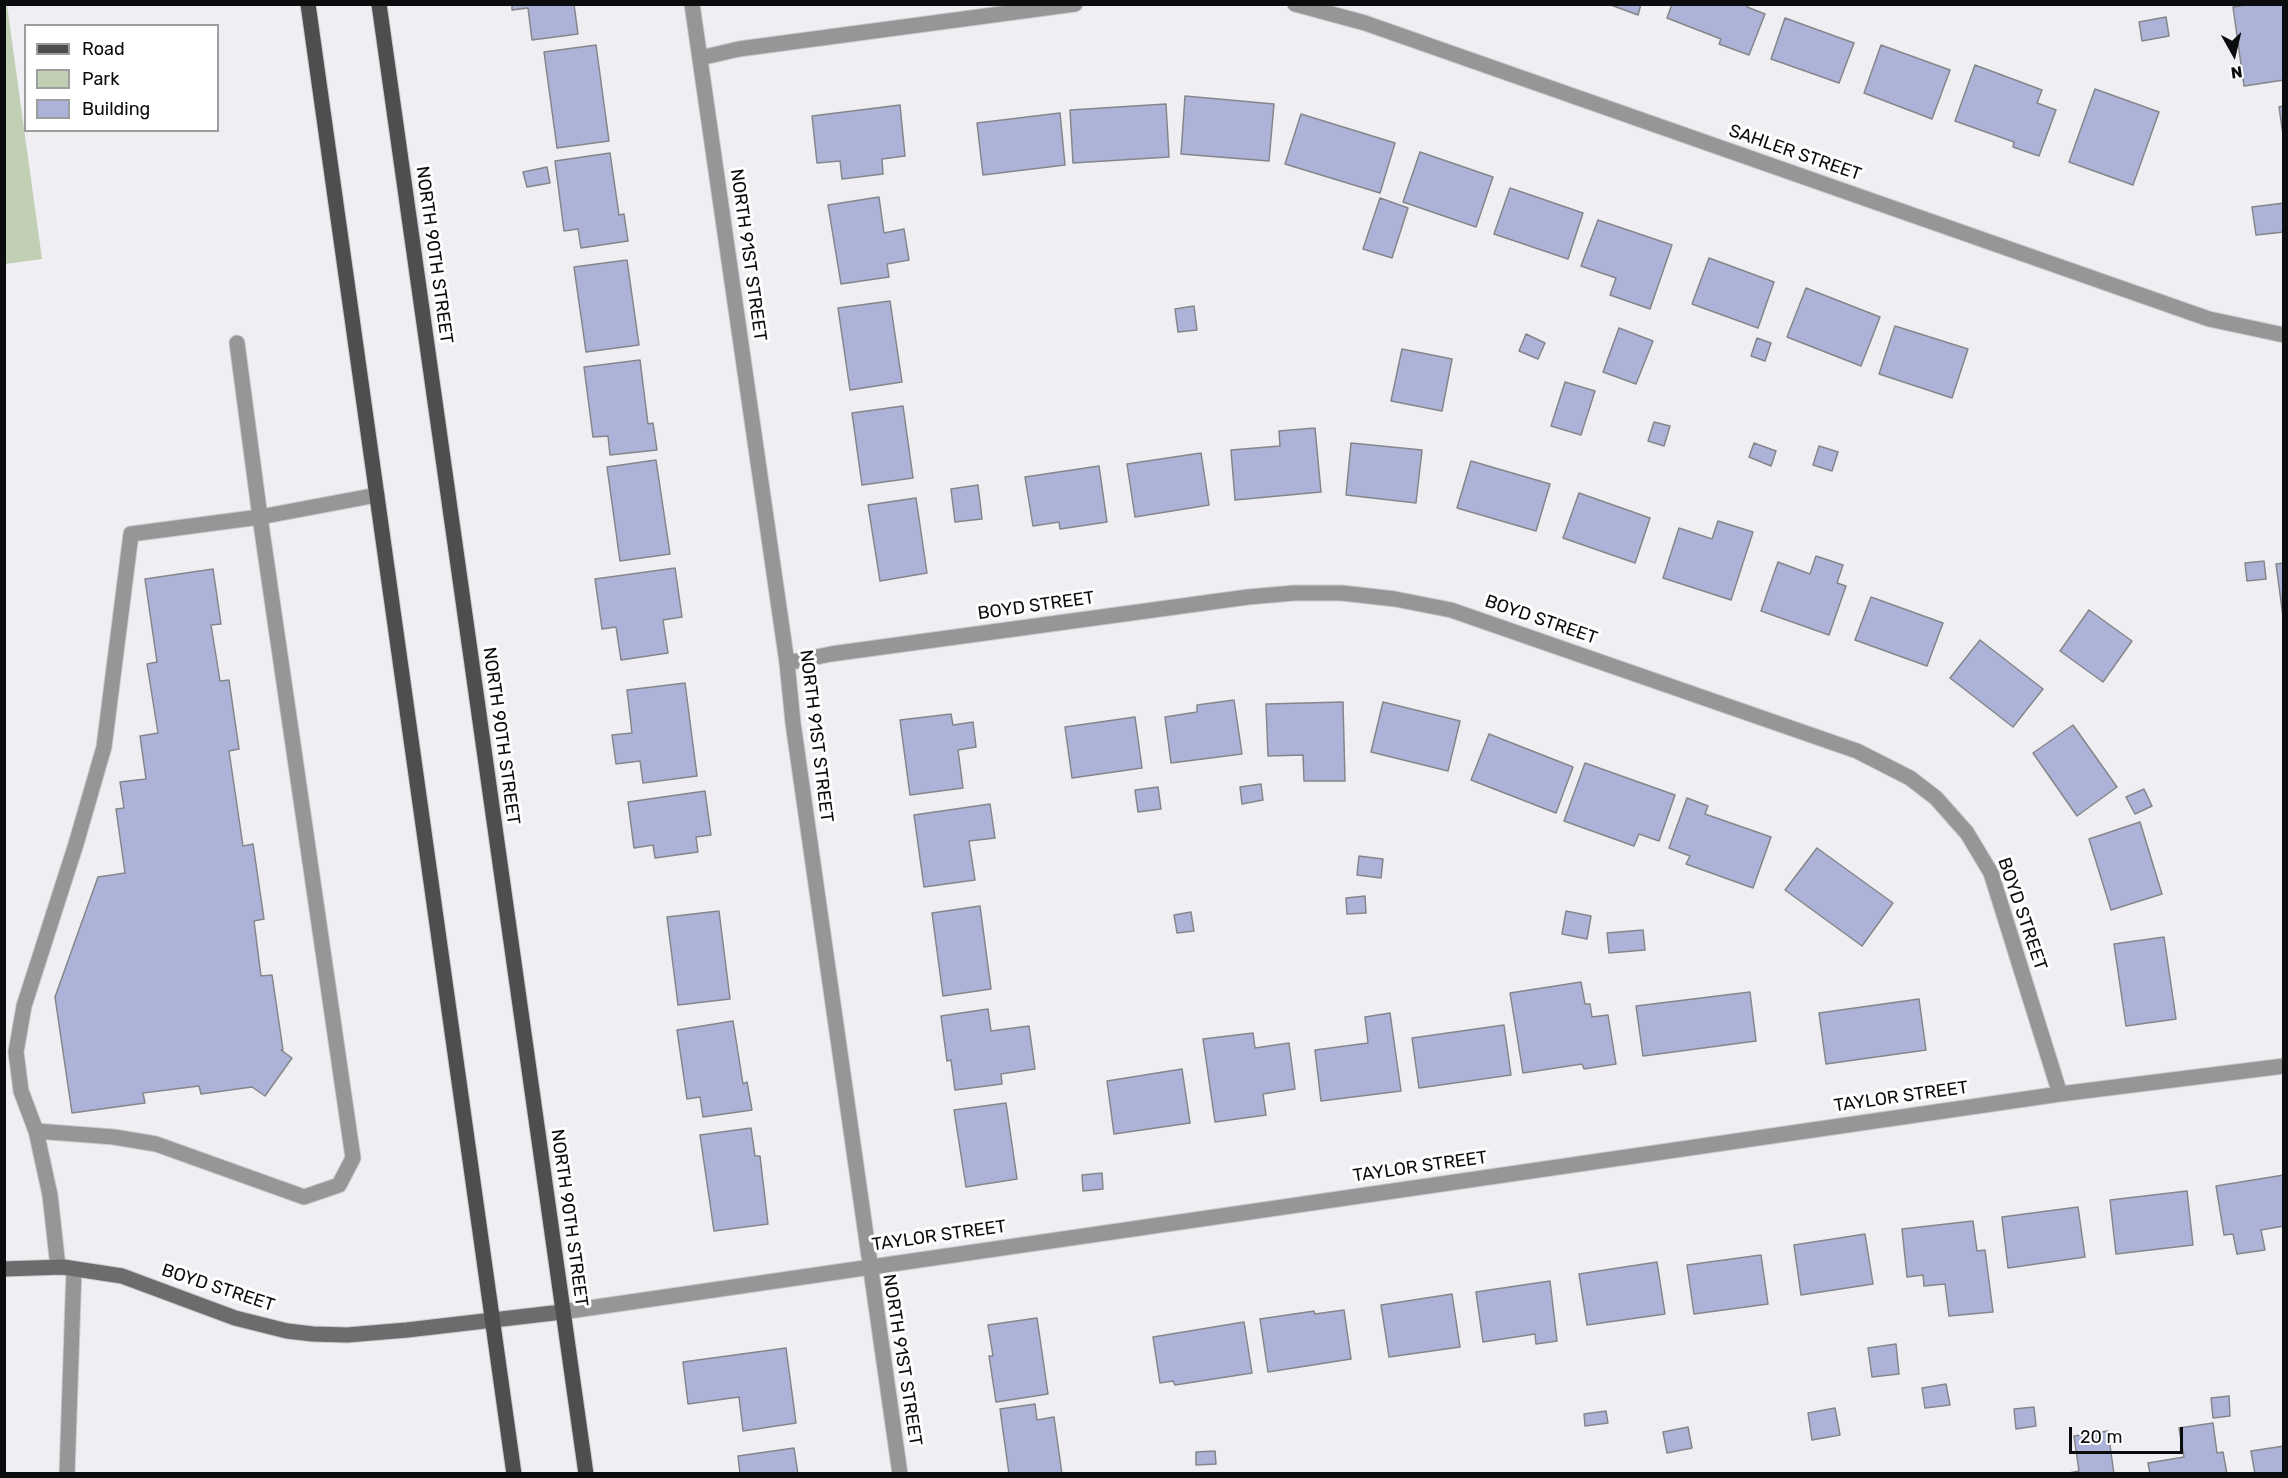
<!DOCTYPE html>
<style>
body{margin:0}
#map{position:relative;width:2288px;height:1478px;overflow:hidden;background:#efeff3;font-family:Rubik,sans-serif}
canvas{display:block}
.frame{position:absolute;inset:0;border:6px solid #0b0c0d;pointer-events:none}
.legend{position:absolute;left:24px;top:24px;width:195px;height:108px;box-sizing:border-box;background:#fff;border:2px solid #9d9e9e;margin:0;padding:8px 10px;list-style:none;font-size:18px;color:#0b0c0d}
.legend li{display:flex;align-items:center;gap:12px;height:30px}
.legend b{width:30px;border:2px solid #9d9e9e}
.north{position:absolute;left:2204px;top:24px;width:60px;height:60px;-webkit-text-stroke:4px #fff;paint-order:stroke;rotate:172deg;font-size:16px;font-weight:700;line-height:24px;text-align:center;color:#0b0c0d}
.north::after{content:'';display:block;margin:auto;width:21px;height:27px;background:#0b0c0d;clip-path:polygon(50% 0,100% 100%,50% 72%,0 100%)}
.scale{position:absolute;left:2069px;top:1427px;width:114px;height:27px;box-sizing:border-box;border:3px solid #0b0c0d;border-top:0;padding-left:8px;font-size:18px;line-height:21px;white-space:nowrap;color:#0b0c0d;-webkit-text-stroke:4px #fff;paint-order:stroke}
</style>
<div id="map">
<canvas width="2288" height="1478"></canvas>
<div class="frame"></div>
<ul class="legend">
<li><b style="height:8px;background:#4c4f4e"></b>Road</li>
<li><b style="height:16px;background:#c1cfb5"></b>Park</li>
<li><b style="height:16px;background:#adb3d8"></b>Building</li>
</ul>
<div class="north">N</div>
<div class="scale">20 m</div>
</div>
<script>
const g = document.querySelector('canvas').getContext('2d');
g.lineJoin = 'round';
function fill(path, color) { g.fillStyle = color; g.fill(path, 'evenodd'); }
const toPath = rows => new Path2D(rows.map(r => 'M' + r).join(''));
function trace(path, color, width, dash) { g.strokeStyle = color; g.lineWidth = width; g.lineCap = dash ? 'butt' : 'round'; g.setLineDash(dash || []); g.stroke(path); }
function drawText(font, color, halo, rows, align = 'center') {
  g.font = font + ' Rubik,sans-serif'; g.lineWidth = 6; g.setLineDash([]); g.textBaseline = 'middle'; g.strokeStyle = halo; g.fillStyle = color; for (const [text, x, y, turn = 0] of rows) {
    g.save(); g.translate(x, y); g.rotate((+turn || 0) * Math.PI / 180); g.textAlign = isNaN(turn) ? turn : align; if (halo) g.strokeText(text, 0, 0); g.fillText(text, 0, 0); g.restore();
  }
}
const green = toPath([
 [4,5,7,5,42,259,5,264]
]);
const building = toPath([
 [512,4,574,4,578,34,532,40,528,8,512,10,512,4],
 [1608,4,1641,4,1638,15,1608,4],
 [1672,4,1748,4,1747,7,1765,14,1749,55,1719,44,1721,39,1667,18,1672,4],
 [2252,4,2284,4,2284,80,2244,86,2233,7,2252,4],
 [2166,17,2169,36,2142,41,2139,22,2166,17],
 [1785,18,1854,43,1839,83,1771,59,1785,18],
 [596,45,609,141,557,148,544,52,596,45],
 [1881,45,1950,70,1932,119,1864,93,1881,45],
 [1975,65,2042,90,2037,103,2056,110,2039,156,2013,147,2014,142,1955,121,1975,65],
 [2095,89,2159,112,2133,185,2069,162,2095,89],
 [1185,96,1274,104,1269,161,1181,154,1185,96],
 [1166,104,1169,157,1073,163,1070,110,1166,104],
 [900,105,905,156,882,159,883,174,842,179,840,161,817,163,812,116,900,105],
 [2284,106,2284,142,2279,107,2284,106],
 [1060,113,1065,165,983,175,977,123,1060,113],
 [1301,114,1395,143,1380,193,1285,164,1301,114],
 [1420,152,1493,177,1476,227,1403,202,1420,152],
 [610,153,619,215,624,214,628,241,581,248,578,229,564,231,555,161,610,153],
 [547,167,550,183,527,187,523,172,547,167],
 [1510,188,1583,213,1568,259,1494,234,1510,188],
 [879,197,884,233,904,229,909,260,887,264,889,277,841,284,828,205,879,197],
 [1380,198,1408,208,1392,258,1363,249,1380,198],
 [2284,203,2284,232,2256,235,2252,207,2284,203],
 [1598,220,1672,245,1650,309,1610,295,1616,278,1581,266,1598,220],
 [1709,258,1774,282,1758,328,1692,304,1709,258],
 [627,260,639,345,586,352,574,267,627,260],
 [1806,288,1880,317,1861,366,1787,337,1806,288],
 [890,301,902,382,850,390,838,308,890,301],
 [1194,306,1197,330,1178,332,1175,309,1194,306],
 [1895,326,1968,349,1952,398,1879,374,1895,326],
 [1619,328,1653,341,1636,384,1603,372,1619,328],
 [1526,334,1545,343,1538,359,1519,351,1526,334],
 [1757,338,1771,343,1765,361,1751,356,1757,338],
 [1402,349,1452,359,1442,411,1391,401,1402,349],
 [640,360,648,424,653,423,657,450,610,455,608,436,593,437,584,367,640,360],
 [1565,382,1595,391,1581,435,1551,426,1565,382],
 [903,406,913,478,862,485,852,413,903,406],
 [1654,422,1670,426,1664,446,1648,441,1654,422],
 [1315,428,1321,492,1235,500,1231,450,1280,446,1279,431,1315,428],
 [1351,443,1422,450,1416,503,1346,495,1351,443],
 [1754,443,1776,451,1771,466,1749,457,1754,443],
 [1819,446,1838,452,1832,471,1813,465,1819,446],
 [1201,453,1209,505,1135,517,1127,464,1201,453],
 [656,460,670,554,620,561,607,467,656,460],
 [1471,461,1550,484,1536,531,1457,508,1471,461],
 [1099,466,1107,522,1060,529,1059,522,1033,526,1025,477,1099,466],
 [978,485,982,519,955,522,951,489,978,485],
 [1579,493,1650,518,1635,563,1563,538,1579,493],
 [916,498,927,573,880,581,868,505,916,498],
 [1718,521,1753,532,1731,600,1663,578,1679,528,1712,539,1718,521],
 [1816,556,1843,565,1837,583,1846,586,1829,635,1761,611,1778,562,1810,574,1816,556],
 [2264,561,2266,579,2247,581,2245,563,2264,561],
 [2284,563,2284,624,2276,564,2284,563],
 [675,568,682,617,663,620,668,653,621,660,616,627,602,629,595,579,675,568],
 [213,569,221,624,211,625,220,681,229,680,239,749,229,751,243,846,253,844,264,919,254,921,261,976,272,975,283,1050,281,1050,292,1058,265,1096,252,1087,201,1094,199,1086,143,1093,145,1103,72,1113,55,997,98,877,125,873,116,809,124,808,120,782,146,779,140,736,158,733,147,664,157,662,145,579,213,569],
 [1871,597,1943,623,1927,666,1855,640,1871,597],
 [2089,610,2132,641,2103,682,2060,651,2089,610],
 [1980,640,2043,689,2013,727,1950,678,1980,640],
 [685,683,697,776,643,783,640,761,616,764,612,735,632,733,627,690,685,683],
 [1234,700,1242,754,1171,763,1165,717,1197,712,1197,705,1234,700],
 [1343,702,1345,781,1304,781,1303,755,1268,756,1266,704,1343,702],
 [1383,702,1460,721,1448,771,1371,752,1383,702],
 [951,714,953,725,973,722,976,747,958,750,963,788,910,795,900,720,951,714],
 [1135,717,1142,768,1072,778,1065,727,1135,717],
 [2073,725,2117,787,2077,816,2033,753,2073,725],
 [1489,734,1573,767,1556,813,1471,780,1489,734],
 [1585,763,1675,795,1659,841,1639,834,1634,846,1564,821,1585,763],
 [1261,784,1263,800,1242,804,1240,787,1261,784],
 [1158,787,1161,809,1138,812,1135,790,1158,787],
 [2144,789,2152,806,2135,814,2126,797,2144,789],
 [705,791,711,835,696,837,698,852,655,858,653,845,634,848,628,802,705,791],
 [1687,798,1708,806,1705,814,1771,837,1753,888,1686,864,1690,856,1669,848,1687,798],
 [990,804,995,838,969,841,975,880,924,887,914,815,990,804],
 [2140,822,2162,894,2111,910,2089,839,2140,822],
 [1817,848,1893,903,1862,946,1785,890,1817,848],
 [1359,856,1383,859,1381,878,1357,875,1359,856],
 [1365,896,1366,913,1347,914,1346,898,1365,896],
 [980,906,991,989,943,996,932,913,980,906],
 [719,911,730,999,678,1005,667,917,719,911],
 [1566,911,1591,916,1587,939,1562,934,1566,911],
 [1191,912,1194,931,1177,933,1174,915,1191,912],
 [1643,930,1645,950,1609,953,1607,933,1643,930],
 [2164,937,2176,1019,2126,1026,2114,944,2164,937],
 [1581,982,1585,1004,1590,1004,1592,1017,1608,1015,1616,1064,1584,1069,1582,1064,1523,1073,1510,993,1581,982],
 [1750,992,1756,1041,1643,1056,1636,1006,1750,992],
 [1919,999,1926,1050,1826,1064,1819,1013,1919,999],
 [988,1009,991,1031,1029,1026,1035,1069,1001,1074,1002,1084,955,1090,951,1060,947,1061,941,1016,988,1009],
 [1390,1013,1401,1091,1321,1101,1315,1050,1368,1043,1365,1017,1390,1013],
 [733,1021,743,1084,747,1082,752,1110,703,1117,700,1097,687,1099,677,1030,733,1021],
 [1504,1025,1511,1075,1419,1088,1412,1038,1504,1025],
 [1253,1033,1255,1048,1289,1043,1295,1089,1263,1094,1266,1115,1215,1122,1203,1039,1253,1033],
 [1182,1069,1190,1123,1114,1134,1107,1081,1182,1069],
 [1006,1103,1017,1179,966,1187,954,1110,1006,1103],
 [751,1128,755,1156,760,1156,768,1224,714,1231,700,1135,751,1128],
 [1102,1173,1103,1189,1083,1191,1082,1175,1102,1173],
 [2284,1175,2284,1226,2261,1230,2265,1250,2237,1254,2233,1234,2224,1235,2216,1186,2284,1175],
 [2187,1191,2193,1245,2116,1254,2110,1200,2187,1191],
 [2078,1207,2085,1257,2008,1268,2002,1217,2078,1207],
 [1973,1221,1977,1251,1985,1250,1993,1312,1949,1316,1945,1284,1924,1286,1923,1275,1907,1277,1902,1229,1973,1221],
 [1865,1234,1873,1284,1801,1295,1794,1245,1865,1234],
 [1761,1255,1768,1304,1694,1314,1687,1265,1761,1255],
 [1657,1262,1665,1314,1587,1325,1579,1274,1657,1262],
 [1550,1281,1557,1341,1536,1344,1535,1334,1483,1342,1476,1292,1550,1281],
 [1452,1294,1460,1347,1389,1357,1381,1305,1452,1294],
 [1344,1310,1351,1359,1268,1372,1260,1319,1314,1311,1315,1314,1344,1310],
 [1037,1318,1048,1394,996,1402,989,1356,993,1356,988,1325,1037,1318],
 [1244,1322,1252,1373,1175,1385,1173,1381,1160,1383,1153,1337,1244,1322],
 [1896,1344,1899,1374,1872,1377,1868,1348,1896,1344],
 [786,1348,796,1423,743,1431,739,1397,688,1404,683,1362,786,1348],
 [1946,1384,1950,1405,1925,1408,1922,1388,1946,1384],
 [2229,1396,2230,1416,2213,1418,2211,1398,2229,1396],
 [1035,1404,1037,1420,1054,1417,1062,1474,1009,1474,1000,1409,1035,1404],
 [2034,1407,2036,1426,2016,1429,2014,1409,2034,1407],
 [1835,1408,1840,1435,1812,1440,1808,1413,1835,1408],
 [1606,1411,1608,1423,1585,1426,1584,1414,1606,1411],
 [2213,1423,2217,1453,2223,1452,2227,1474,2150,1474,2148,1463,2184,1457,2179,1428,2213,1423],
 [1688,1427,1692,1448,1667,1453,1663,1432,1688,1427],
 [2108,1431,2114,1474,2064,1474,2079,1471,2074,1436,2108,1431],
 [2284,1446,2284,1474,2255,1474,2251,1451,2284,1446],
 [794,1448,798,1474,740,1474,738,1456,794,1448],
 [1215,1451,1216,1464,1196,1465,1196,1452,1215,1451]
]);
const lane = toPath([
 [36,1131,21,1091,16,1052,24,1006,76,844,104,747,131,534,260,517,237,343],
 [58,1267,50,1195,36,1131,114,1137,156,1144,304,1197,339,1185,353,1158,260,517,377,495],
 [67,1474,74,1269]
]);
const street = toPath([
 [692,4,787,663,793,723,900,1474],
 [1295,4,1365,23,2209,319,2284,335],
 [700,58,739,49,1075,4],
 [787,663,831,654,1248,597,1294,593,1342,593,1395,599,1451,610,1857,751,1910,778,1936,798,1967,833,1991,873,2060,1094],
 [562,1312,2060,1094,2284,1066]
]);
const secondary = toPath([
 [4,1269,63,1267,122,1276,235,1318,287,1331,313,1334,347,1335,407,1330,562,1312]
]);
const primary = toPath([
 [308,4,514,1474],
 [379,4,586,1474]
]);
const streetNames = [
 ["SAHLER STREET",1795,153,19],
 ["NORTH 90TH STREET",434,255,82],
 ["NORTH 91ST STREET",748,255,82],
 ["BOYD STREET",1036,606,-8],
 ["BOYD STREET",1541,620,19],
 ["NORTH 90TH STREET",501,736,82],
 ["NORTH 91ST STREET",816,736,83],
 ["BOYD STREET",2022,914,71],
 ["TAYLOR STREET",1901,1097,-8],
 ["TAYLOR STREET",1420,1167,-8],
 ["NORTH 90TH STREET",569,1218,82],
 ["TAYLOR STREET",939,1236,-8],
 ["BOYD STREET",218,1288,18],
 ["NORTH 91ST STREET",902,1360,81]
];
fill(green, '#c1cfb5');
fill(building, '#adb3d8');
trace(building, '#858689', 1.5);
trace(lane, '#cbcbce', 17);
trace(street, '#cbcbce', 17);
trace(secondary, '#cbcbce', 17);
trace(primary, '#cbcbce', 17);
trace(lane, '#959796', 15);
trace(street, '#959796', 15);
trace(secondary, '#6a6d6c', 15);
trace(primary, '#4c4f4e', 15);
drawText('18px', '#0b0c0d', '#fff', streetNames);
</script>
